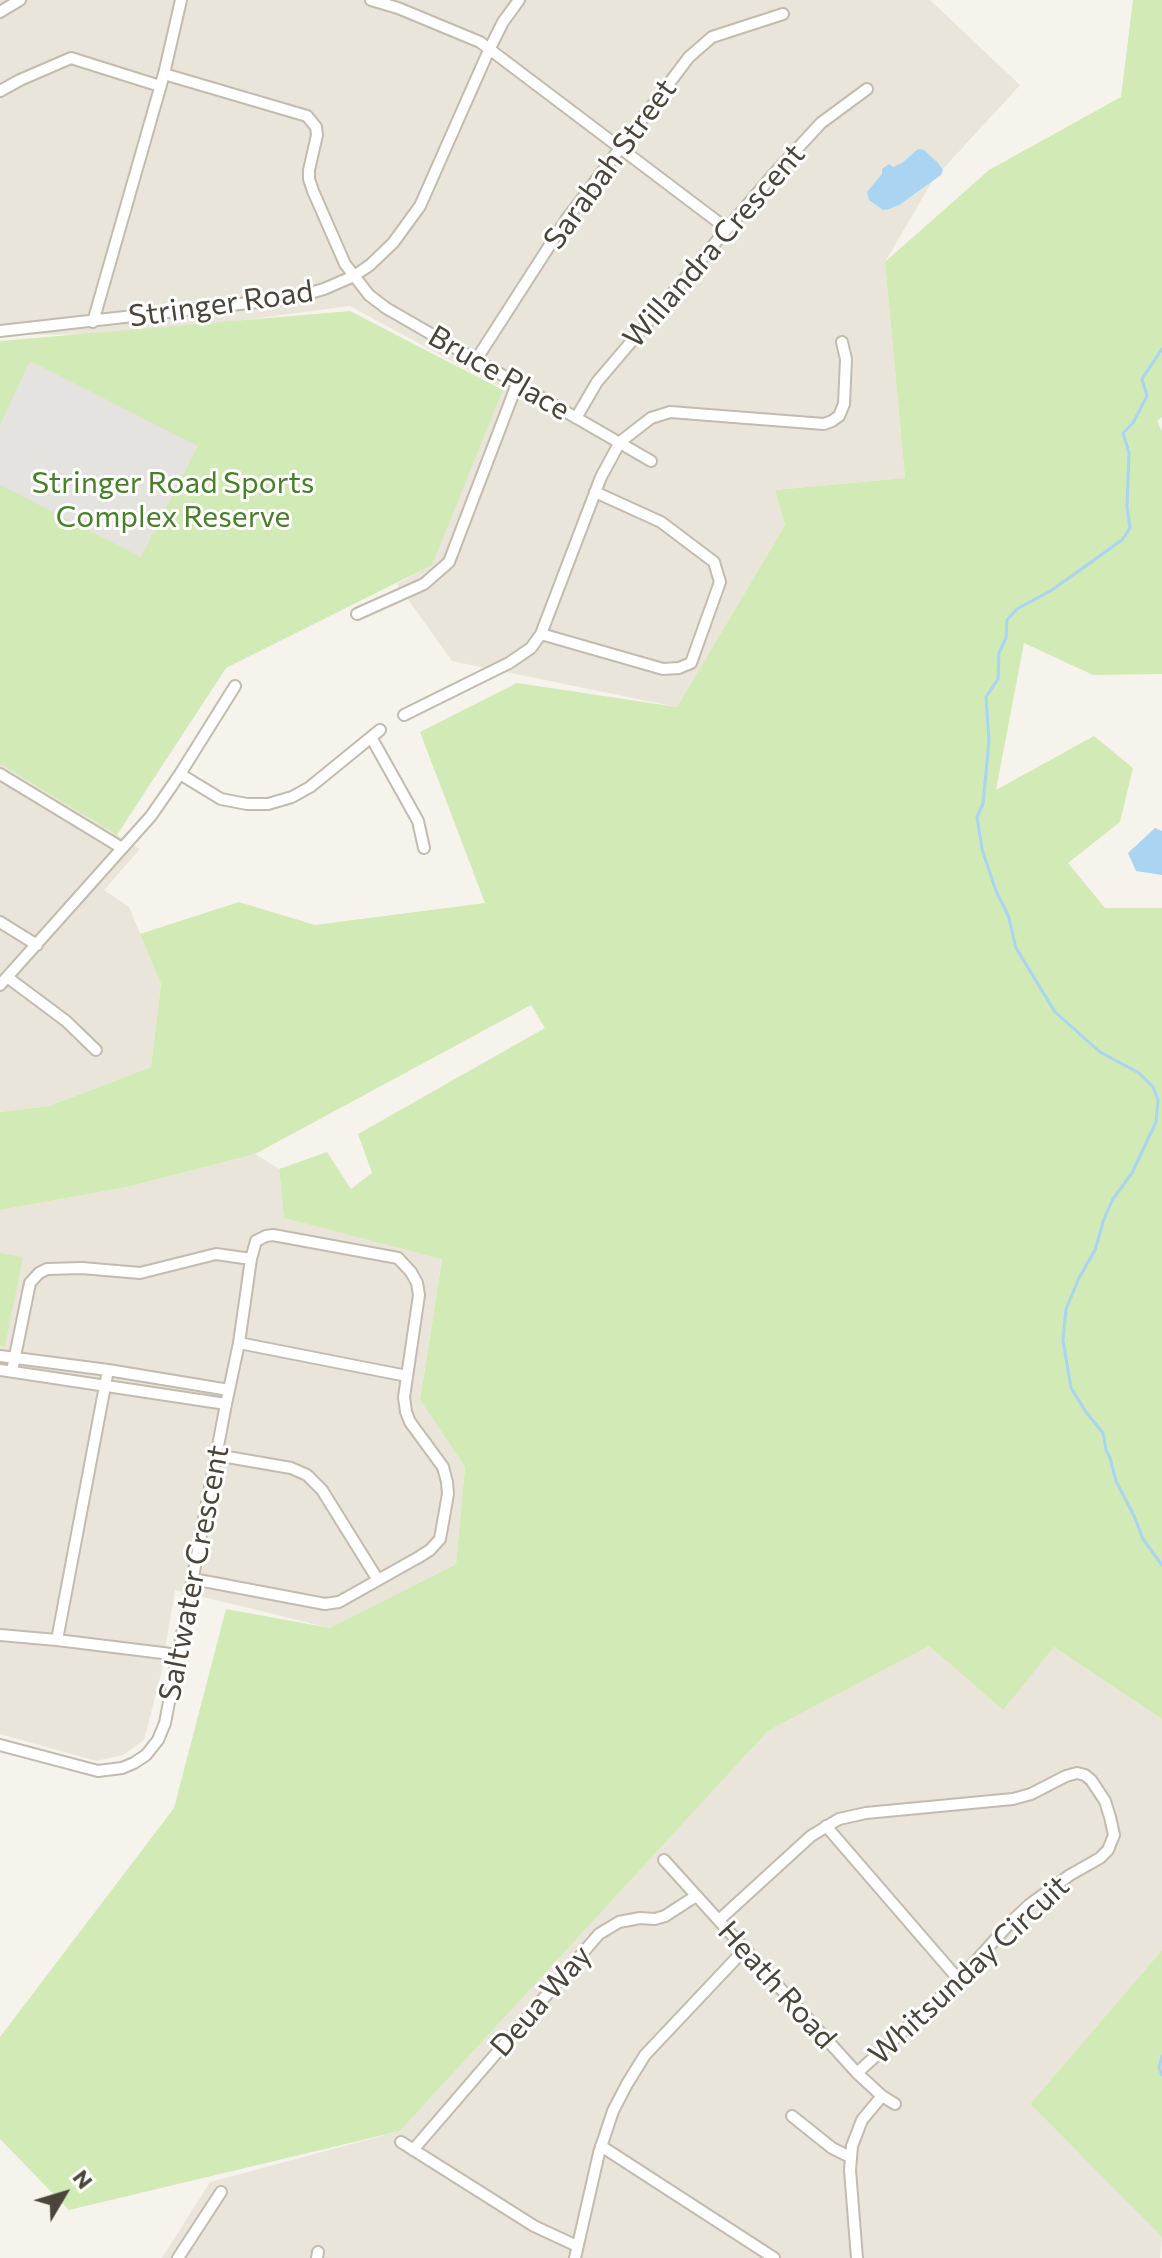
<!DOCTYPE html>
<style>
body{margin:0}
#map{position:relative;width:1162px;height:2258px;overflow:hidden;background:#f6f3ec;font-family:Commissioner,sans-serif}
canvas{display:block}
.north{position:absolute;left:24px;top:2154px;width:80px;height:80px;-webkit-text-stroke:6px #fff;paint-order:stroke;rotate:52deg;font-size:22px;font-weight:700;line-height:32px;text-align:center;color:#4b4439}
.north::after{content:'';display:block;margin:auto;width:28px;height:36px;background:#4b4439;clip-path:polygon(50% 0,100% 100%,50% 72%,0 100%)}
</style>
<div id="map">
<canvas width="1162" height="2258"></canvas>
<div class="north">N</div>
</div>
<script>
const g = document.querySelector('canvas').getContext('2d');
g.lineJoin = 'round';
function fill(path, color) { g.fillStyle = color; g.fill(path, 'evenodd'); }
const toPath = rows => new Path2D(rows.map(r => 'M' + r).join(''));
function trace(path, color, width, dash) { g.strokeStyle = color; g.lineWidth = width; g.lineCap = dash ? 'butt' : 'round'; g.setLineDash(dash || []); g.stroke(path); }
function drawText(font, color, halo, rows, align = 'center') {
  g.font = font + ' Commissioner,sans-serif'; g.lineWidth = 6; g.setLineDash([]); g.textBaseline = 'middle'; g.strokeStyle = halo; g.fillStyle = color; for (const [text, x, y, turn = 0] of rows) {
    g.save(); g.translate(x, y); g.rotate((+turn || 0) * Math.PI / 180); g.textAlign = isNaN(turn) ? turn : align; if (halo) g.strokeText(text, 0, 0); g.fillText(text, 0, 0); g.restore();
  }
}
const residential = toPath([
 [0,0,930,0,1020,85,933,180,885,262,905,478,775,490,785,525,677,707,452,661,397,584,432,564,503,389,350,306,138,334,0,335],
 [0,764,140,849,104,890,129,907,161,984,151,1067,49,1106,0,1112],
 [255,1154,279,1169,284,1218,442,1258,420,1400,465,1467,456,1564,330,1628,175,1590,161,1674,144,1740,123,1755,96,1761,0,1734,0,1210,127,1187],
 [929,1646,1002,1709,1054,1647,1162,1719,1162,1950,1030,2104,1162,2237,1160,2258,162,2258,210,2182,400,2131,768,1731]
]);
const green = toPath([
 [1133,0,1162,0,1162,417,1157,421,1162,431,1162,674,1093,675,1024,643,996,790,1094,736,1133,768,1120,822,1068,863,1105,908,1162,908,1162,1719,1054,1647,1003,1710,929,1646,768,1731,400,2131,69,2210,0,2139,0,2037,174,1808,226,1609,330,1628,456,1564,465,1467,420,1400,442,1259,284,1218,279,1169,327,1152,351,1189,372,1173,358,1134,545,1028,531,1005,255,1154,127,1187,0,1210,0,1112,49,1106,151,1067,161,984,140,934,239,902,315,925,485,903,420,732,517,683,677,707,785,525,775,490,905,478,885,262,989,170,1121,97],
 [350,311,503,390,432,565,226,668,117,835,0,764,0,341],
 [0,1253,23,1257,5,1346,0,1346],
 [1162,1950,1162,2237,1030,2104]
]);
const parking = toPath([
 [30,361,198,446,141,557,0,485,0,425]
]);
const water = toPath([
 [918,149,924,150,938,163,943,170,941,175,899,205,889,209,883,210,869,200,867,192,882,174,882,169,889,164,893,167,902,163],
 [1155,828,1162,831,1162,875,1136,871,1128,853]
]);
const stream = toPath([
 [1162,349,1142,379,1147,396,1133,423,1123,433,1129,453,1127,507,1130,528,1122,540,1052,590,1017,609,1007,620,1006,638,999,653,998,679,986,697,989,741,983,804,977,817,982,849,996,891,1008,915,1016,948,1055,1012,1100,1052,1139,1073,1153,1087,1158,1100,1156,1122,1132,1173,1113,1199,1104,1219,1095,1250,1079,1278,1066,1309,1063,1340,1071,1388,1086,1412,1103,1433,1106,1450,1110,1458,1116,1481,1134,1516,1143,1539,1162,1565],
 [1162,2056,1159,2068,1162,2075]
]);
const minor = toPath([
 [371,0,398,8,480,42,726,228],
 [0,12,20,0],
 [164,74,307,116,316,127,317,135,309,170,309,179,313,191,345,264,369,295,386,308,651,461],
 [0,91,20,80,71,58,160,86],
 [93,322,164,74,181,0],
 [0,331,293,298,324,289,354,276,370,265,393,243,420,206,489,50,503,22,519,0],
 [476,360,566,220,689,57,712,37,783,14],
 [576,418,597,382,772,176,821,123,867,89],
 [357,614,424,584,449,562,517,384],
 [541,634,663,669,679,668,691,663,720,582,714,562,661,522,595,492],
 [404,715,509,663,531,648,541,634,601,477,620,442,651,418,670,412,824,424,832,421,839,416,844,404,846,359,842,342],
 [371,737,418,821,424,848],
 [0,774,122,848],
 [180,774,221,799,247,804,268,804,292,797,310,787,380,730],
 [0,922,37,945],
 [7,977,66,1021,96,1050],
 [0,985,151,816,180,774,235,686],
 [239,1343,407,1376],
 [0,1356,108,1370,229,1390],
 [0,1370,226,1404],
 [12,1371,30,1283,39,1273,47,1269,82,1268,140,1273,216,1254,251,1259],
 [216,1455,291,1468,307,1475,322,1490,378,1580],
 [0,1635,57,1640,179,1655],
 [57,1640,108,1370],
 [0,1745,98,1771,122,1768,134,1763,146,1755,158,1740,165,1723,226,1404,239,1343,251,1259,256,1241,266,1236,273,1235,398,1258,411,1272,417,1283,419,1295,404,1397,406,1412,410,1422,443,1467,447,1482,448,1494,440,1539,430,1550,419,1557,339,1602,325,1604,193,1579],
 [826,1826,959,1980],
 [664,1860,857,2073,882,2096,895,2104],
 [719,1920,811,1836,839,1819,866,1813,1013,1799,1031,1794,1066,1776,1077,1773,1085,1775,1091,1780,1105,1801,1110,1817,1114,1835,1108,1850,1100,1858,1070,1875,1029,1905,1010,1923,959,1980,857,2073],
 [792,2116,832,2148,850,2157],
 [401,2142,534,2226,577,2246],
 [601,2146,774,2258],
 [413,2150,599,1934,619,1922,640,1918,655,1919,665,1916,696,1896],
 [178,2258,221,2192],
 [317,2258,318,2252],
 [575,2258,599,2153,613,2111,627,2084,645,2055,745,1949],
 [857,2258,850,2170,852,2146,862,2120,882,2096]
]);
const streetNames = [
 ["Sarabah Street",610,164,-54],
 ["Willandra Crescent",714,246,-49],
 ["Stringer Road",221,304,-8],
 ["Bruce Place",499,373,30],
 ["Saltwater Crescent",194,1573,-79],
 ["Whitsunday Circuit",969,1970,-43],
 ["Heath Road",777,1985,48],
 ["Deua Way",541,2001,-49]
];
const parkNames = [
 ["Stringer Road Sports",173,483],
 ["Complex Reserve",173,517]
];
fill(residential, '#eae5da');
fill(green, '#d2eab5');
fill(parking, '#e5e3e0');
fill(water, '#a9d4f2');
trace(stream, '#a9d4f2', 3);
trace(minor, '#c2bbae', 14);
trace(minor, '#fff', 10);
drawText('30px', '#4b4439', '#fff', streetNames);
drawText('30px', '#4a7f2a', '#fff', parkNames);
</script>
